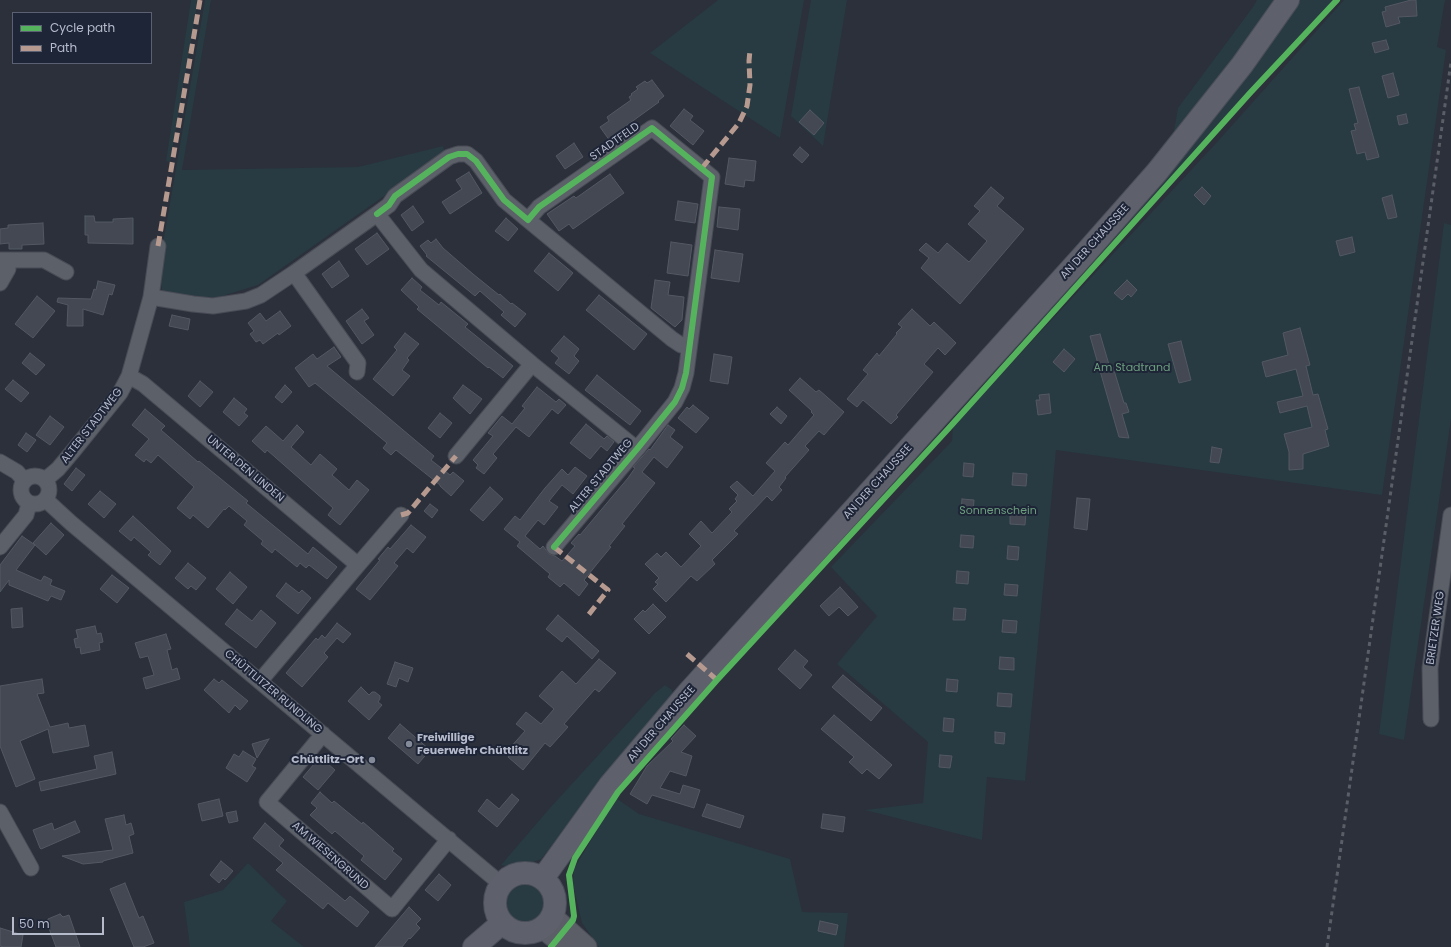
<!DOCTYPE html>
<meta charset="utf-8">
<style>
body{margin:0}
#map{position:relative;width:1451px;height:947px;overflow:hidden;background:#2b303b;font-family:Poppins,sans-serif}
canvas{display:block}
.legend{position:absolute;left:12px;top:12px;width:140px;height:52px;box-sizing:border-box;background:#1e2537;border:1px solid #5b6173;margin:0;padding:5px 7px;list-style:none;font-size:12px;color:#b6bbcc}
.legend li{display:flex;align-items:center;gap:8px;height:20px}
.legend b{width:20px;border:1px solid #5b6173}
.scale{position:absolute;left:12px;top:917px;width:92px;height:18px;box-sizing:border-box;border:2px solid #b6bbcc;border-top:0;padding-left:5px;font-size:12px;line-height:14px;white-space:nowrap;color:#b6bbcc;-webkit-text-stroke:3px #1e2537;paint-order:stroke}
</style>
<div id="map">
<canvas width="1451" height="947"></canvas>
<ul class="legend">
<li><b style="height:5px;background:#56b35d"></b>Cycle path</li>
<li><b style="height:5px;background:#b69a8f"></b>Path</li>
</ul>
<div class="scale">50 m</div>
</div>
<script>
const g = document.querySelector('canvas').getContext('2d');
g.lineJoin = 'round';
function fill(path, color) { g.fillStyle = color; g.fill(path, 'evenodd'); }
const toPath = rows => new Path2D(rows.map(r => 'M' + r).join(''));
function trace(path, color, width, dash) { g.strokeStyle = color; g.lineWidth = width; g.lineCap = dash ? 'butt' : 'round'; g.setLineDash(dash || []); g.stroke(path); }
function drawText(font, color, halo, rows, align = 'center') {
  g.font = font + ' Poppins,sans-serif'; g.lineWidth = 4; g.setLineDash([]); g.textBaseline = 'middle'; g.strokeStyle = halo; g.fillStyle = color; for (const [text, x, y, turn = 0] of rows) {
    g.save(); g.translate(x, y); g.rotate((+turn || 0) * Math.PI / 180); g.textAlign = isNaN(turn) ? turn : align; if (halo) g.strokeText(text, 0, 0); g.fillText(text, 0, 0); g.restore();
  }
}
const green = toPath([
 [191,0,198,0,170,162,166,161],
 [205,0,211,0,182,170,358,167,443,146,445,153,258,285,219,297,199,298,162,291,159,267],
 [718,0,804,0,780,138,650,53],
 [811,0,847,0,823,146,791,116],
 [1257,0,1275,0,1255,31,1173,136,1178,108,1253,7],
 [1298,0,1334,0,951,420,949,418],
 [1344,0,1445,0,1437,47,1446,50,1382,495,1056,450,1025,781,987,777,982,840,865,810,923,803,928,742,837,664,877,616,831,567,952,441,953,426,1219,140],
 [1444,223,1451,225,1451,419,1404,740,1379,734],
 [940,433,826,558,822,554,931,434],
 [665,685,672,690,673,699,541,859,528,864,510,867,501,865,549,809,655,693],
 [616,798,639,814,790,859,802,912,848,913,844,947,599,947,582,923,573,884,574,869],
 [248,863,287,901,271,921,304,947,190,947,184,902,223,890],
 '503 902a21 21 0 1 1 42 0a21 21 0 1 1-42 0Z'
]);
const building = toPath([
 [1411,0,1416,0,1417,16,1398,17,1400,23,1386,27,1382,12,1386,11,1385,7,1411,0],
 [1386,40,1389,49,1375,53,1372,43,1386,40],
 [1393,73,1399,95,1388,98,1382,76,1393,73],
 [652,80,664,96,658,101,659,102,623,128,625,130,610,141,600,127,609,121,607,117,631,100,629,97,632,95,631,94,638,89,636,87,645,81,647,83,652,80],
 [1359,87,1379,157,1367,160,1365,152,1357,154,1351,131,1356,130,1354,124,1358,123,1349,89,1359,87],
 [684,109,693,116,690,120,704,131,693,145,670,126,684,109],
 [810,110,824,123,814,135,799,122,810,110],
 [1406,114,1408,123,1399,125,1397,116,1406,114],
 [574,143,583,157,565,169,556,156,574,143],
 [800,147,809,155,802,163,793,155,800,147],
 [729,158,756,161,754,181,745,180,744,187,725,184,729,158],
 [469,172,482,193,450,214,442,202,462,189,456,180,469,172],
 [610,174,624,193,573,229,569,224,559,231,547,214,574,196,576,198,610,174],
 [991,187,1004,198,997,206,1024,229,960,304,921,268,929,258,919,250,926,243,938,253,947,243,969,262,987,241,968,224,980,211,974,206,991,187],
 [1202,187,1211,196,1204,205,1194,195,1202,187],
 [1392,195,1397,217,1388,219,1382,198,1392,195],
 [678,201,698,204,695,223,675,220,678,201],
 [413,206,424,222,412,231,401,215,413,206],
 [719,207,740,209,738,230,717,227,719,207],
 [85,216,94,216,95,222,113,222,113,219,133,218,133,244,88,243,88,235,85,235,85,216],
 [506,218,518,229,508,241,495,231,506,218],
 [43,223,44,244,22,245,22,249,9,249,9,243,0,244,0,229,8,228,8,225,43,223],
 [377,233,389,249,367,265,355,249,377,233],
 [1352,237,1355,252,1340,256,1336,241,1352,237],
 [436,239,443,248,473,274,499,295,500,294,511,304,512,303,526,314,515,327,501,315,504,312,480,291,475,296,426,256,427,255,420,246,428,240,431,243,436,239],
 [671,242,692,245,688,276,667,273,671,242],
 [715,250,743,254,739,282,711,278,715,250],
 [549,253,573,273,558,291,534,271,549,253],
 [339,261,349,276,332,288,322,274,339,261],
 [412,278,422,287,420,290,439,305,441,302,468,324,465,327,513,366,503,378,489,367,488,368,417,309,419,307,401,290,412,278],
 [655,280,670,282,668,295,684,297,682,320,675,327,651,308,655,280],
 [1127,280,1137,290,1131,297,1128,294,1122,300,1114,293,1127,280],
 [98,281,115,285,112,295,109,294,103,315,83,309,83,326,67,326,68,305,57,302,58,298,91,299,94,289,96,290,98,281],
 [599,295,647,334,634,350,586,310,599,295],
 [37,296,55,311,33,338,15,324,37,296],
 [362,309,369,318,364,321,374,335,362,344,346,321,362,309],
 [912,309,930,326,934,322,956,343,945,355,938,348,924,364,933,372,896,415,898,417,891,424,863,400,857,407,847,399,868,374,863,370,877,353,879,356,897,334,896,333,902,327,898,324,912,309],
 [280,311,291,326,279,335,278,333,263,344,260,340,256,342,250,334,254,331,248,323,260,313,266,321,280,311],
 [172,315,190,319,188,330,169,326,172,315],
 [1300,328,1310,365,1306,366,1313,395,1318,394,1328,429,1325,430,1329,446,1303,454,1303,469,1289,470,1289,452,1284,434,1312,427,1307,406,1280,413,1277,402,1303,396,1296,369,1266,377,1262,362,1288,355,1283,333,1300,328],
 [405,333,419,344,407,358,409,360,402,370,410,376,393,396,373,379,397,350,394,347,405,333],
 [1100,334,1110,368,1113,367,1124,403,1126,403,1129,412,1122,414,1129,438,1119,437,1090,336,1100,334],
 [564,336,579,349,574,356,579,361,569,374,555,363,559,358,551,351,564,336],
 [1181,341,1191,380,1179,383,1168,344,1181,341],
 [334,347,341,357,327,366,434,456,431,460,450,475,453,472,464,481,451,496,440,486,440,485,396,450,391,455,383,448,387,443,315,383,309,387,295,368,313,354,317,359,334,347],
 [1064,349,1075,359,1064,372,1053,362,1064,349],
 [30,353,45,365,36,375,22,363,30,353],
 [714,354,732,357,728,384,710,381,714,354],
 [597,375,641,411,630,425,585,390,597,375],
 [800,378,816,392,819,390,844,412,824,435,819,431,805,446,809,450,785,477,786,478,779,487,782,490,772,501,767,496,734,531,738,534,712,560,715,564,697,581,691,576,666,602,653,589,658,584,655,582,659,578,645,564,657,553,661,557,666,552,681,567,701,546,689,534,701,521,712,533,732,512,729,509,737,501,735,499,738,495,730,487,737,481,753,496,775,471,766,463,785,442,788,445,814,415,811,412,812,411,789,390,800,378],
 [13,380,29,393,21,402,5,389,13,380],
 [200,381,213,392,200,407,188,396,200,381],
 [285,385,292,392,282,403,275,397,285,385],
 [463,385,482,399,470,414,453,398,463,385],
 [537,387,556,402,559,399,566,405,558,414,552,409,529,437,516,427,493,454,497,458,484,474,476,468,478,465,473,460,493,436,488,433,502,416,512,424,525,408,522,406,537,387],
 [1049,394,1051,413,1038,415,1036,400,1040,400,1039,395,1049,394],
 [234,398,247,409,244,413,248,416,239,426,223,412,234,398],
 [693,405,709,418,696,433,678,418,687,407,689,409,693,405],
 [777,407,787,416,781,424,770,414,777,407],
 [145,409,165,426,161,430,198,462,199,461,248,501,246,503,308,554,313,547,337,567,327,579,309,565,306,568,300,563,297,567,275,549,272,553,261,544,263,541,244,525,247,521,229,506,225,510,224,509,208,528,193,515,190,519,177,508,194,487,158,455,151,463,146,459,144,462,135,455,149,439,132,425,145,409],
 [440,413,452,423,440,438,428,428,440,413],
 [50,416,64,427,50,445,36,435,50,416],
 [586,424,604,439,607,436,614,442,607,451,601,446,590,459,570,443,586,424],
 [297,425,304,432,291,447,311,465,320,454,337,469,332,475,349,490,357,480,369,490,340,525,328,515,333,508,267,450,265,453,252,441,266,426,283,441,297,425],
 [668,425,675,430,670,437,683,447,667,468,654,457,642,472,655,483,622,524,625,526,609,546,611,547,601,559,584,580,588,584,579,596,564,583,560,587,548,577,550,574,517,546,520,542,504,529,515,516,520,520,545,488,562,469,568,475,575,467,587,476,573,494,562,485,549,501,558,507,544,525,538,520,525,536,540,549,543,546,549,554,555,556,562,561,575,546,571,543,579,534,580,535,628,478,635,468,633,467,649,449,650,450,668,425],
 [26,433,36,440,27,452,18,445,26,433],
 [1212,447,1222,449,1219,463,1210,462,1212,447],
 [964,463,974,464,973,477,963,476,964,463],
 [76,468,85,475,72,491,64,484,76,468],
 [1013,473,1027,474,1026,486,1012,485,1013,473],
 [490,487,503,499,483,521,470,510,490,487],
 [100,491,116,504,104,518,88,504,100,491],
 [1077,498,1090,499,1087,530,1074,528,1077,498],
 [962,499,974,500,973,513,961,512,962,499],
 [430,504,438,510,432,518,424,511,430,504],
 [1010,511,1026,512,1025,525,1010,524,1010,511],
 [133,516,171,551,160,565,148,555,151,552,134,537,131,541,119,531,133,516],
 [51,523,64,535,46,555,33,543,51,523],
 [411,525,426,537,413,553,407,548,394,563,398,566,370,600,356,589,380,560,378,559,388,547,390,549,411,525],
 [961,535,974,536,973,548,960,547,961,535],
 [22,536,35,545,16,570,41,581,44,576,52,580,50,585,65,591,61,600,51,596,48,601,9,585,9,580,0,592,0,565,22,536],
 [1008,546,1019,547,1018,560,1007,559,1008,546],
 [188,563,206,578,196,590,191,586,188,589,175,578,188,563],
 [957,571,969,572,968,584,956,583,957,571],
 [230,572,247,587,233,604,216,589,230,572],
 [112,575,129,588,117,603,100,589,112,575],
 [286,583,299,593,302,590,311,598,298,614,276,596,286,583],
 [1005,584,1018,585,1017,596,1004,595,1005,584],
 [840,587,858,607,848,616,839,607,829,616,820,606,840,587],
 [653,604,666,617,649,634,634,619,643,610,645,612,653,604],
 [22,608,23,627,12,628,11,609,22,608],
 [954,608,966,609,965,620,953,620,954,608],
 [237,609,252,621,261,610,276,623,256,648,225,624,237,609],
 [558,615,599,651,592,659,567,636,562,642,546,629,558,615],
 [1003,620,1017,621,1016,633,1002,632,1003,620],
 [337,623,351,634,343,643,337,638,324,653,328,657,302,687,286,673,316,638,318,640,322,635,325,638,337,623],
 [95,626,97,634,101,633,103,642,99,643,100,650,81,654,80,647,76,648,74,639,78,638,76,630,95,626],
 [166,634,171,649,167,650,172,670,177,668,180,679,146,689,143,678,154,675,148,656,140,658,135,643,166,634],
 [795,650,808,661,803,667,812,675,800,689,778,669,795,650],
 [1000,657,1014,658,1014,670,999,669,1000,657],
 [599,659,616,673,599,692,595,689,564,724,568,727,550,747,545,743,523,770,508,757,512,752,509,749,525,731,516,724,526,712,541,724,554,709,539,696,562,671,576,684,599,659],
 [395,662,413,668,408,682,399,678,396,687,387,684,395,662],
 [843,675,882,708,871,721,832,687,843,675],
 [42,679,44,693,37,694,50,727,68,723,69,728,85,725,89,746,53,753,48,729,20,741,35,779,16,787,0,746,0,686,42,679],
 [214,679,219,683,222,680,248,701,240,710,235,705,229,713,204,690,214,679],
 [947,679,958,680,957,692,946,691,947,679],
 [361,687,369,695,372,692,375,692,380,696,380,699,378,702,382,705,369,720,348,701,361,687],
 [998,693,1012,694,1011,707,997,706,998,693],
 [834,715,892,765,879,779,867,769,862,774,849,762,854,757,821,729,834,715],
 [944,718,954,719,953,732,943,731,944,718],
 [400,724,430,750,418,764,388,738,400,724],
 [684,725,696,736,681,752,692,756,686,776,670,771,660,788,680,794,683,785,700,790,694,808,652,795,647,804,630,794,647,766,673,741,671,739,684,725],
 [995,732,1005,733,1004,744,995,743,995,732],
 [269,739,257,758,252,744,269,739],
 [243,751,256,759,252,766,256,768,247,782,226,768,234,754,239,757,243,751],
 [112,752,116,774,41,791,39,782,97,769,94,756,112,752],
 [940,755,952,756,950,768,939,767,940,755],
 [320,757,335,770,318,790,303,777,320,757],
 [320,792,332,803,334,801,362,824,363,822,394,849,392,851,402,859,385,880,361,860,364,856,335,831,332,834,310,815,317,808,311,803,320,792],
 [512,794,519,800,497,827,478,811,487,799,499,809,512,794],
 [219,799,223,816,202,821,198,804,219,799],
 [707,804,744,816,740,828,702,816,707,804],
 [236,811,238,821,229,823,226,813,236,811],
 [823,814,845,817,843,832,821,828,823,814],
 [124,815,126,825,131,823,134,834,129,836,133,853,103,861,103,862,83,864,62,856,113,850,105,819,124,815],
 [75,821,80,832,41,849,40,848,33,830,52,823,54,830,75,821],
 [265,823,284,840,279,846,345,901,350,896,369,912,357,927,328,903,323,909,276,870,283,863,253,838,265,823],
 [221,861,233,871,225,880,223,878,219,883,210,875,221,861],
 [439,874,451,885,438,901,425,890,439,874],
 [125,883,139,918,143,916,154,943,143,947,134,947,110,889,125,883],
 [409,907,421,919,416,924,420,928,410,939,409,938,402,947,375,947,409,907],
 [60,914,63,917,69,915,80,947,56,947,47,923,48,919,60,914],
 [820,921,838,925,836,935,818,931,820,921],
 [0,928,23,935,21,947,4,947,0,946,0,928]
]);
const street = toPath([
 [377,214,389,205,395,196,449,157,458,154,467,154,476,161,504,200,528,220,539,207,652,128,712,177,686,373,682,388,675,402,637,449,554,547],
 [528,220,672,339,681,345,689,347],
 [0,260,8,260,8,269,0,283],
 [8,260,44,260,66,272],
 [294,273,358,363,357,372],
 [151,297,193,304,213,306,246,301,261,295,294,273,377,214,421,270,532,364,637,449],
 [129,376,143,384,358,565,260,681],
 [456,456,532,364],
 [0,462,17,472,24,480],
 '21 490a14 14 0 1 1 28 0a14 14 0 1 1-28 0Z',
 [45,480,58,469,74,450,120,393,129,376,151,297,158,246],
 [46,500,71,523,501,884],
 [0,547,26,515,29,504],
 [358,565,401,515],
 [1431,719,1430,668,1451,515],
 [323,734,267,802,392,909,449,839],
 [0,812,31,868]
]);
const secondary = toPath([
 [567,947,548,932,548,923,557,921,586,947]
]);
const primary = toPath([
 '495 903a30 30 0 1 1 60 0a30 30 0 1 1-60 0Z',
 [543,878,610,785,687,694,1082,257,1157,172,1242,65,1288,0],
 [474,947,502,923]
]);
const rail = toPath([
 [1327,947,1451,62]
]);
const quiet = toPath([
 [702,168,739,123,747,106,750,85,749,61,750,50],
 [158,246,200,0],
 [401,515,408,513,456,456],
 [554,547,608,590,586,618],
 [687,654,717,680]
]);
const cycleway = toPath([
 [377,214,389,205,395,196,449,157,458,154,467,154,476,161,504,200,528,220,539,207,652,128,712,177,686,373,682,388,675,402,637,449,554,547],
 [551,947,573,920,574,916,569,875,575,858,618,792,717,680,948,429,1250,93,1337,0]
]);
const markers = [
 [409,744,4,"#858a99"],
 [372,760,4,"#858a99"]
];
const streetNames = [
 ["STADTFELD",615,142,-35],
 ["AN DER CHAUSSEE",1095,242,-48],
 ["ALTER STADTWEG",92,426,-52],
 ["UNTER DEN LINDEN",245,469,40],
 ["ALTER STADTWEG",601,476,-50],
 ["AN DER CHAUSSEE",878,482,-48],
 ["BRIETZER WEG",1436,628,-82],
 ["CHÜTTLITZER RUNDLING",273,692,40],
 ["AN DER CHAUSSEE",662,724,-49],
 ["AM WIESENGRUND",330,856,41]
];
const parkNames = [
 ["Am Stadtrand",1132,368],
 ["Sonnenschein",998,511]
];
const poiNames = [
 ["Freiwillige",417,738],
 ["Feuerwehr Chüttlitz",417,751],
 ["Chüttlitz-Ort",364,760,"right"]
];
fill(green, '#283a42');
fill(building, '#444852');
trace(building, '#535863', 1);
trace(street, '#484b54', 17);
trace(secondary, '#484b54', 23);
trace(primary, '#494d58', 24);
trace(street, '#5c6069', 15);
trace(secondary, '#5b5d67', 21);
trace(primary, '#5e616b', 22);
trace(rail, '#5a5e66', 3, [4, 4]);
trace(quiet, '#b69a8f', 5, [10, 5]);
trace(cycleway, '#56b35d', 6);
for (const [x, y, r, color] of markers) { const dot = new Path2D(); dot.arc(x, y, r, 0, 2 * Math.PI); g.fillStyle = color; g.fill(dot); trace(dot, '#1e2537', 1.5); }
drawText('11px', '#b6bbcc', '#1e2537', streetNames);
drawText('11px', '#6c9e7e', '#1e2537', parkNames);
drawText('bold 11px', '#b6bbcc', '#1e2537', poiNames, 'left');
</script>
